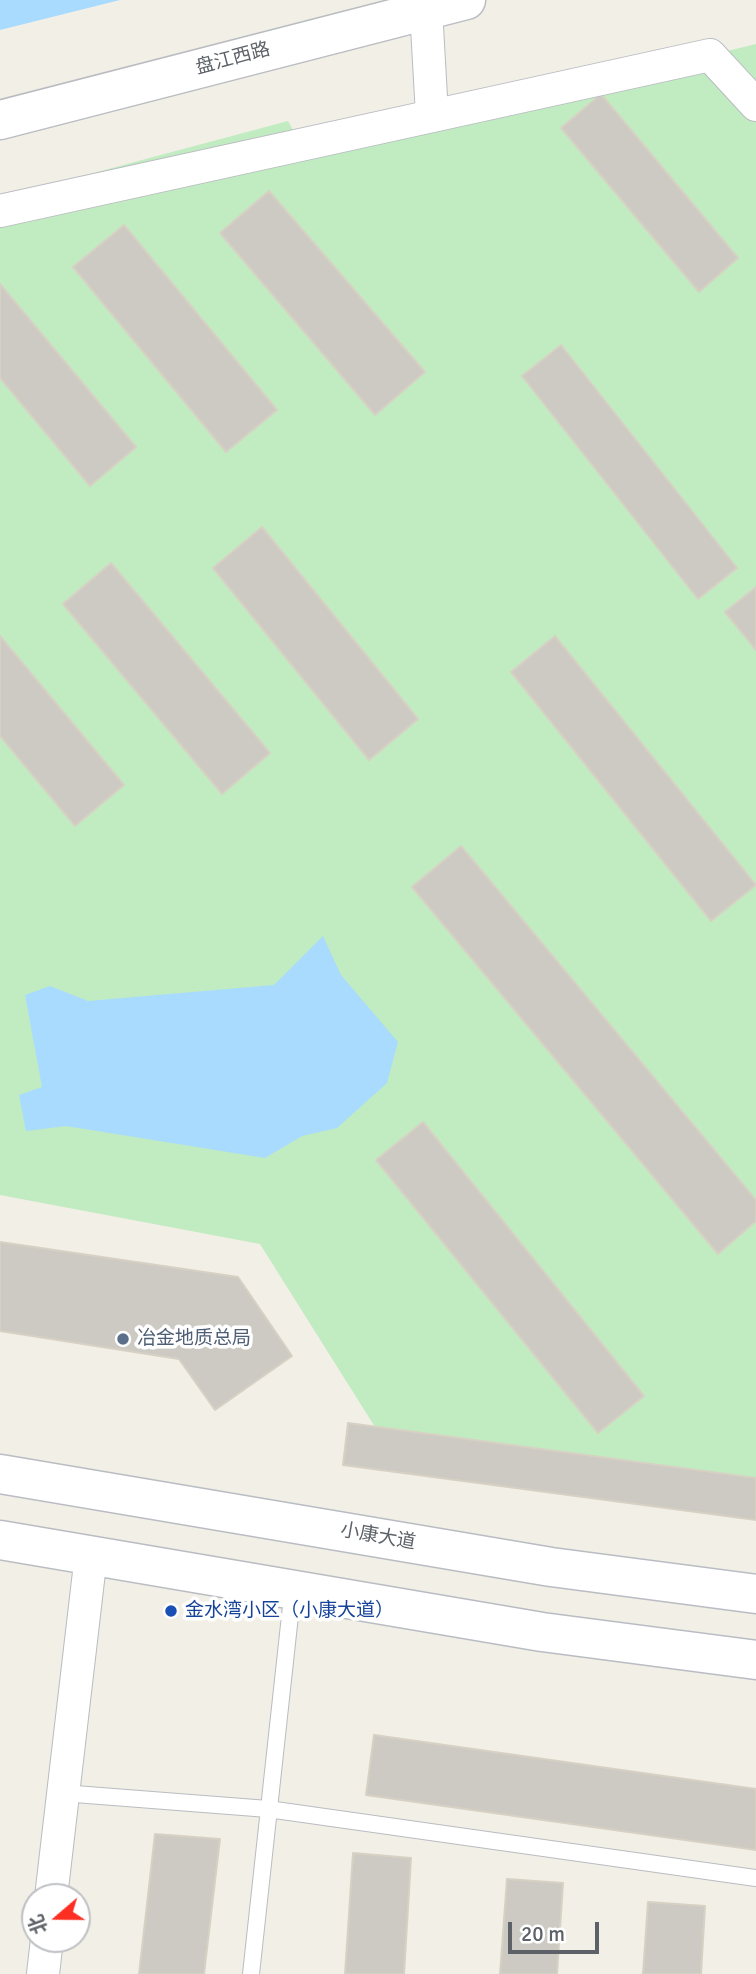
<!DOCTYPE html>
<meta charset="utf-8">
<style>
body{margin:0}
#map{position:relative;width:756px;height:1974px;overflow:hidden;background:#f1efe6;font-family:Signika,"Noto Sans SC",sans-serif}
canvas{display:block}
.north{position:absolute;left:21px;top:1883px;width:70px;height:70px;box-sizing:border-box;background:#fff;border:2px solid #bec0c3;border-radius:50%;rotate:250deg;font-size:19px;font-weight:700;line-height:28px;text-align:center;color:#5d6268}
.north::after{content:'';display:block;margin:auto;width:24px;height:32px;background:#fc2f22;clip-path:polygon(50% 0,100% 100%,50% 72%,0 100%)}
.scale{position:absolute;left:508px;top:1922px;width:91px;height:32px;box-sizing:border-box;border:4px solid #5d6268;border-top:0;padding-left:9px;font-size:21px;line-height:24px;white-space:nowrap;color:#5d6268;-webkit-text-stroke:5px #fff;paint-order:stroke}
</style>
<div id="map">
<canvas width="756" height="1974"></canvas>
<div class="north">北</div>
<div class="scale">20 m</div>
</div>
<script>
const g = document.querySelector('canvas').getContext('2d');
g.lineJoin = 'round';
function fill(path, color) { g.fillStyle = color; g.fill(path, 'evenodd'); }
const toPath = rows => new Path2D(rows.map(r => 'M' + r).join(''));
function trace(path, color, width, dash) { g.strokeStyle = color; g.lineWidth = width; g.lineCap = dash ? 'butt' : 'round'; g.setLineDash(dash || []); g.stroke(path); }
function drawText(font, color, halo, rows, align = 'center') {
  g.font = font + ' Signika,"Noto Sans SC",sans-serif'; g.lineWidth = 7; g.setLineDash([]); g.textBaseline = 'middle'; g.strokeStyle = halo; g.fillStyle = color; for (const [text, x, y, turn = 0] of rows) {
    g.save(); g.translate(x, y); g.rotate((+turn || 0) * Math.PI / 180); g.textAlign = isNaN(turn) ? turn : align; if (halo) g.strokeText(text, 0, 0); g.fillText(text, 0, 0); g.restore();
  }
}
const green = toPath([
 [756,44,756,1480,375,1427,260,1244,0,1195,0,198,288,121,306,154]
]);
const water = toPath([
 [0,0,120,0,0,30],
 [323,936,341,975,398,1042,387,1083,337,1128,302,1136,265,1158,66,1126,26,1131,19,1095,42,1087,25,995,50,986,88,1001,274,985]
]);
const building = toPath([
 [601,94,738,258,699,292,561,128,601,94],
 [269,191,425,372,375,415,220,233,269,191],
 [124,225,277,410,226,452,73,267,124,225],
 [0,284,136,447,90,486,0,378,0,284],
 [561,345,737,568,698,599,522,376,561,345],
 [262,527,418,719,369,760,213,568,262,527],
 [111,563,270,753,222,794,63,604,111,563],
 [756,587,756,650,725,612,756,587],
 [0,636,124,785,75,826,0,736,0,636],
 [555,636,756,885,711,921,511,672,555,636],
 [461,846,756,1200,756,1221,718,1254,412,887,461,846],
 [423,1122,644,1396,598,1433,376,1160,423,1122],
 [0,1242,238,1277,292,1356,215,1410,179,1359,0,1331,0,1242],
 [348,1423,756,1478,756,1520,343,1465,348,1423],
 [374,1735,756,1789,756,1850,366,1795,374,1735],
 [155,1834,220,1839,204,1974,139,1974,155,1834],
 [353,1853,411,1858,404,1974,345,1974,353,1853],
 [507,1879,563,1883,557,1974,500,1974,507,1879],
 [648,1902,705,1906,701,1974,643,1974,648,1902]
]);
const service = toPath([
 [62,1793,268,1809,756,1878],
 [251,1974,293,1588]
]);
const minor = toPath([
 [426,9,432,115],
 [0,211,710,55,756,105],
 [51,1897,91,1555],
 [43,1974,47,1939]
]);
const tertiary = toPath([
 [0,120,466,0]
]);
const secondary = toPath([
 [0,1474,551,1567,756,1594],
 [0,1540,542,1632,756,1660]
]);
const markers = [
 [123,1339,7,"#5c6f8a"],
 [171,1611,7,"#1a4fb4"]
];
const streetNames = [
 ["盘江西路",233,59,-15],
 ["小康大道",378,1537,10]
];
const serviceNames = [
 ["冶金地质总局",137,1339]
];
const transitNames = [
 ["金水湾小区（小康大道）",185,1611]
];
fill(green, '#c1ebc1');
fill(water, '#a9dbff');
fill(building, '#cdcac3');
trace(building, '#d7d1c4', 2);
trace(service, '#b9bcc1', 18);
trace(minor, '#b9bcc1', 34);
trace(tertiary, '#b9bcc1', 41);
trace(secondary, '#b9bdc3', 41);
trace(service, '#fff', 16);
trace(minor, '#fff', 32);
trace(tertiary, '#fff', 38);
trace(secondary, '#fff', 38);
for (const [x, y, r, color] of markers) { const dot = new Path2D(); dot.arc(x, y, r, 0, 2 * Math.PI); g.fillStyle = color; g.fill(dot); trace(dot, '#fff', 2.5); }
drawText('19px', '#5d6268', '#fff', streetNames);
drawText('19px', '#4e5e75', '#fff', serviceNames, 'left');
drawText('19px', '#164399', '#fff', transitNames, 'left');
</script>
